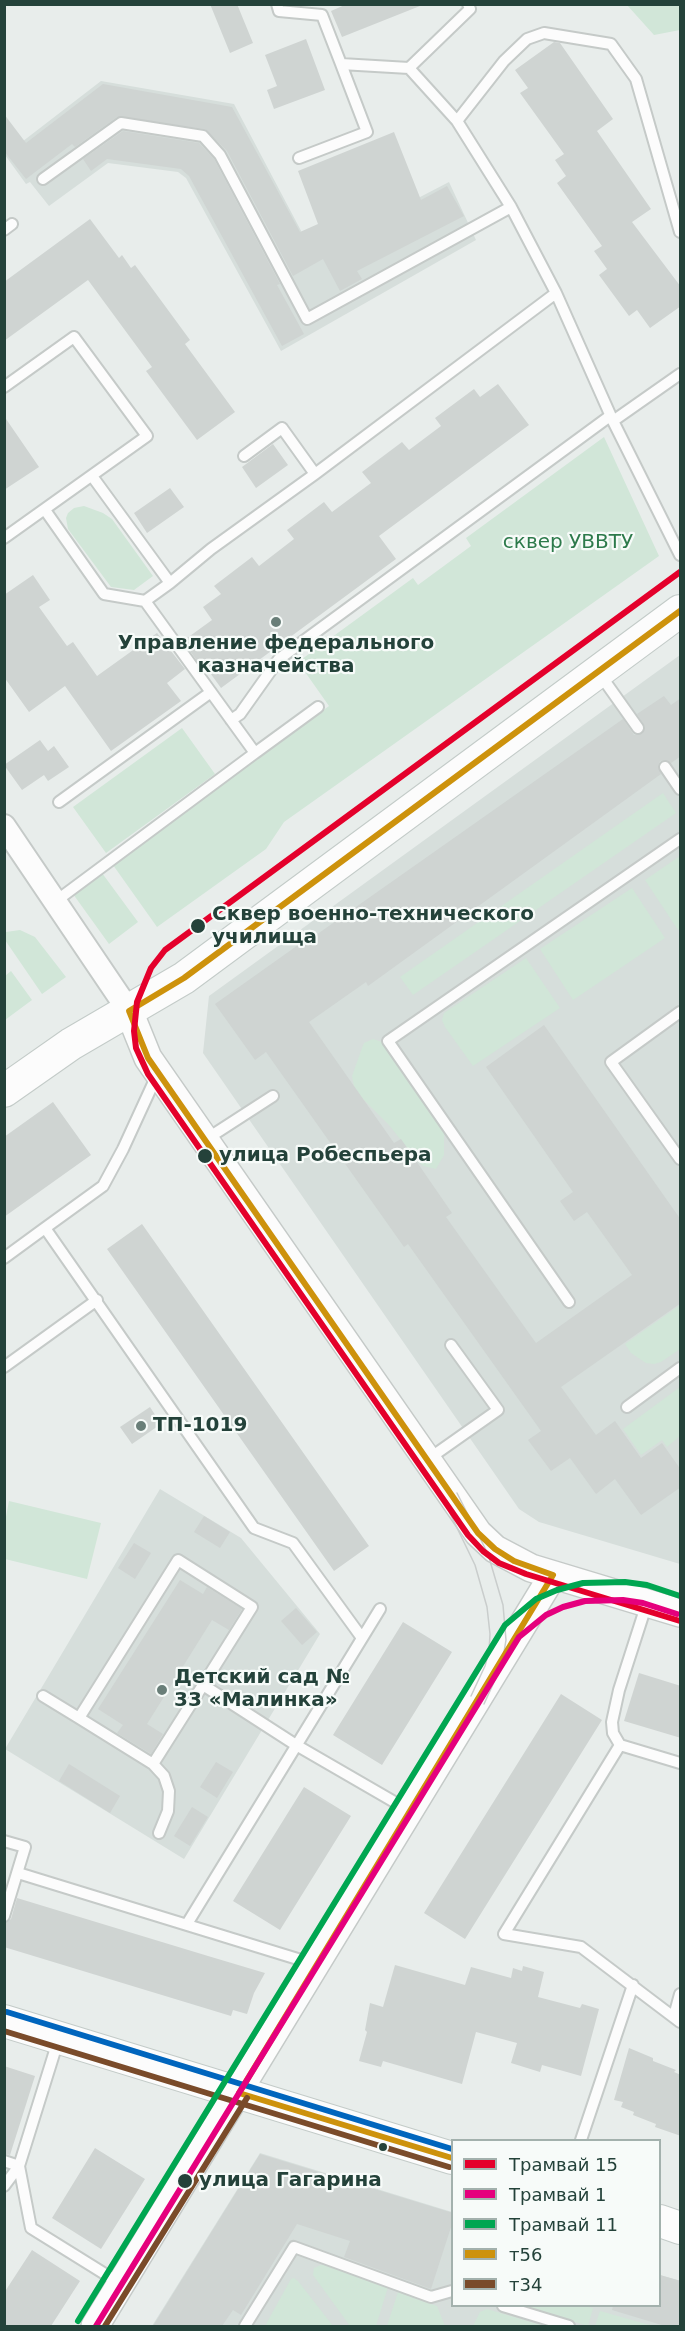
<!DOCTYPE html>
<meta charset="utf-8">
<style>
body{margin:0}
#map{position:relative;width:685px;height:2331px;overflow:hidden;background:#e8edeb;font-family:"DejaVu Sans",sans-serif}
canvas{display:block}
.frame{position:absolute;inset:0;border:6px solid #24423a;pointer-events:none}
.legend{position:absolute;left:451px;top:2139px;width:210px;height:168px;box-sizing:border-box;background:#f7fbf9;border:2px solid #a3b1ad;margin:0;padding:8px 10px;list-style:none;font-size:18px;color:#24423a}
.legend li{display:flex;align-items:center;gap:12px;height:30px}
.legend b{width:30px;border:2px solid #a3b1ad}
</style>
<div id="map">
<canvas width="685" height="2331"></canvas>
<div class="frame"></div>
<ul class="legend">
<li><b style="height:8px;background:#e4002b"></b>Трамвай 15</li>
<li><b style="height:8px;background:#e5007d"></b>Трамвай 1</li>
<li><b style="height:8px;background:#00a651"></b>Трамвай 11</li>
<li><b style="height:8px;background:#cd920c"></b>т56</li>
<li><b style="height:8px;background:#7a4b2a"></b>т34</li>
</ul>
</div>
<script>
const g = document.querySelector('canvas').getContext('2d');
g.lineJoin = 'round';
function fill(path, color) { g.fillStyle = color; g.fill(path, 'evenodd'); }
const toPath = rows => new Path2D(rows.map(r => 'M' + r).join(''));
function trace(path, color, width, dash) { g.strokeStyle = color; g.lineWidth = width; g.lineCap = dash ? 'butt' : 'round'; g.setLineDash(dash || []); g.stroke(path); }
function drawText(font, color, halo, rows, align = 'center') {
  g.font = font + ' "DejaVu Sans",sans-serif'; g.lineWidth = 4.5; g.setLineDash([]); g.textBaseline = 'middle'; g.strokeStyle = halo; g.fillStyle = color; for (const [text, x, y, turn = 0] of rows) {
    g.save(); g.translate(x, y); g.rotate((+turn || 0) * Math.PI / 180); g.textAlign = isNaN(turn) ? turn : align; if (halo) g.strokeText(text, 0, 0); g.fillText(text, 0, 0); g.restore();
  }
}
const built = toPath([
 [101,81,234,104,308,244,370,223,449,182,476,240,281,351,186,178,178,172,108,163,49,206,30,182,26,184,5,155],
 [680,655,680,1564,539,1522,519,1509,203,1053,209,996],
 [160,1489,241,1538,320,1634,184,1859,5,1749],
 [260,2153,452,2212,452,2306,660,2306,660,2275,680,2281,680,2326,152,2326]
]);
const green = toPath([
 [627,5,680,5,680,30,654,35],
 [604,437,659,556,284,822,266,849,157,927,113,865,329,706,298,662,413,578,418,585,471,546,466,538],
 [84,506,103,513,112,519,153,576,134,590,111,587,68,529,66,518,68,513,74,508],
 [182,728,215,774,106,853,73,807],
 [663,793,676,813,413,995,400,977],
 [680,856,680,928,678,930,645,880],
 [102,873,138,922,109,944,73,894],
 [632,888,665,938,573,1000,540,949],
 [5,929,6,932,20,930,35,937,66,977,42,994,5,940],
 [526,958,560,1008,473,1066,445,1027,442,1020,444,1013],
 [11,971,32,1000,5,1020,5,976],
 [373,1039,385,1043,444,1130,444,1155,436,1169,423,1166,416,1159,389,1125,363,1099,354,1086,352,1076,362,1048,364,1043],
 [680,1305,680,1349,661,1362,654,1364,646,1363,631,1353,625,1344],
 [680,1387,680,1436,667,1447,662,1440,641,1455,623,1429],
 [9,1501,101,1523,87,1579,5,1559,5,1522],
 [323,2264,388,2287,376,2326,350,2326,313,2275,314,2268],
 [294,2278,298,2281,333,2326,265,2326,291,2279],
 [398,2292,437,2306,445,2326,387,2326],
 [523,2306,583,2306,593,2308,588,2326],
 [487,2309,544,2326,473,2326,480,2312],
 [600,2311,653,2326,595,2326]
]);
const building = toPath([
 [210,4,237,4,253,43,230,53],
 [347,4,420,4,420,6,342,37,331,11],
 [306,39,325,90,274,109,267,90,277,86,265,55],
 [554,42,560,43,613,119,597,131,651,209,632,222,681,287,681,306,650,328,637,310,629,316,599,275,607,269,594,251,602,246,557,183,566,176,555,160,564,154,520,93,528,88,515,70],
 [103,84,232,107,300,232,318,224,298,171,394,132,421,200,447,186,464,216,357,271,362,279,340,291,323,259,293,276,227,151,205,129,117,117,75,147,72,144,26,179,4,151,4,114,26,143],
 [123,131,199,143,214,159,280,284,277,285,304,334,282,346,189,176,181,169,107,159,91,171,83,159],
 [90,219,119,258,122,255,131,268,135,265,190,340,185,344,235,412,197,440,146,371,152,367,88,280,4,341,4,282],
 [498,384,529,425,379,536,396,559,221,688,200,659,197,661,183,641,212,620,203,607,221,594,214,586,252,557,259,566,294,539,287,530,324,502,332,512,371,483,362,472,402,442,409,450,441,426,435,418,474,389,480,397],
 [4,416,39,467,4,490],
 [273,444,288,465,256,488,242,467],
 [170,488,184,507,147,533,134,513],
 [33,575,50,600,39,607,67,646,73,642,97,676,157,633,185,669,167,683,181,701,111,751,65,686,29,712,4,677,4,595],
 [664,696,671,705,681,698,681,756,671,763,665,760,660,761,658,767,661,774,368,986,366,982,309,1022,394,1143,401,1139,452,1213,446,1217,536,1343,632,1275,587,1212,574,1221,560,1201,573,1192,486,1067,544,1025,681,1220,681,1303,561,1387,596,1435,615,1421,641,1458,662,1443,681,1470,681,1487,641,1515,615,1479,596,1494,570,1458,551,1471,528,1440,541,1431,408,1244,404,1247,266,1052,255,1060,215,1004,308,938,309,940,623,719,634,735,642,734,645,727,637,714],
 [40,740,48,751,54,746,69,767,48,781,44,775,22,790,4,765],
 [53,1102,91,1155,4,1217,4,1137],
 [142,1224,369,1546,334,1571,107,1249],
 [150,1407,161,1424,132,1444,120,1427],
 [204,1516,230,1532,220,1548,194,1532],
 [134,1543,151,1553,135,1579,118,1568],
 [180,1580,203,1594,207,1587,242,1609,229,1630,212,1620,147,1724,163,1734,151,1754,117,1733,123,1725,98,1709],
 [296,1608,317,1632,302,1645,281,1621],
 [403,1622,452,1652,382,1765,333,1735],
 [639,1673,681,1686,681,1738,624,1721],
 [561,1694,602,1720,465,1939,424,1913],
 [216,1762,233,1772,217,1798,200,1787],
 [69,1764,120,1796,110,1813,59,1781],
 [304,1787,351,1816,280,1930,233,1901],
 [192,1807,208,1817,190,1846,174,1836],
 [17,1898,208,1956,265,1973,254,1993,247,2014,233,2010,231,2016,4,1947,4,1923,11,1919],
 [395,1965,465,1985,471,1967,511,1978,513,1968,522,1971,523,1966,544,1972,538,1997,580,2008,582,2004,599,2009,581,2076,542,2065,540,2072,511,2063,517,2043,476,2032,462,2084,383,2061,381,2067,359,2061,367,2032,365,2030,370,2003,383,2007],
 [629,2048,653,2058,653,2061,676,2070,674,2072,681,2075,681,2136,655,2127,656,2124,633,2115,634,2112,621,2107,623,2102,614,2100],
 [4,2066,35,2076,10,2155,4,2154],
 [95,2148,145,2179,101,2249,52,2218],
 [260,2154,453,2213,453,2221,431,2289,344,2257,350,2241,297,2224,241,2315,233,2310,222,2326,153,2326],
 [32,2250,80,2281,51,2326,4,2326,4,2293],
 [660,2275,681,2281,681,2326,665,2326,612,2310,613,2306,660,2306]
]);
const service = toPath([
 [277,4,279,11,322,15,341,64,409,68,457,121,511,207,556,293,613,421,680,374],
 [409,68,470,9,468,4],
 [457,121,504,61,527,39,544,33,611,44,636,79,680,232],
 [299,158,367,132,341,64],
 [43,179,121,123,203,136,220,155,307,319,511,207],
 [4,230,12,224],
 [4,387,74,337,147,436,4,538],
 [613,421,680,555],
 [244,456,282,428,315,474],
 [45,510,104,594,145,601],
 [170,583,211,549,315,474,556,293],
 [599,673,638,728],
 [231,720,240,714,279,659,610,416],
 [255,753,318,707],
 [665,767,680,789],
 [59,802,211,692],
 [56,901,255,753,145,601,170,583,92,476],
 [680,1012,611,1062,680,1159],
 [205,1140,273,1096],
 [45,1228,103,1186,123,1149,157,1075],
 [4,1258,45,1228,254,1528,293,1543,362,1638],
 [569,1302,388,1041,680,839],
 [4,1367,97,1300],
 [627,1407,680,1368],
 [427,1460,498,1410,451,1345],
 [203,1685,153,1764,79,1718,178,1560,252,1607,203,1685,296,1745,410,1811],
 [43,1696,79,1718],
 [620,1745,613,1733,612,1722,619,1690,647,1603],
 [680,1763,620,1745,504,1934,581,1947,680,2022],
 [153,1764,164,1776,169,1791,168,1811,159,1833],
 [4,1841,25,1847,4,1916],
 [18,1873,314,1964],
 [187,1924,380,1609],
 [674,2016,680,1994],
 [581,2140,633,1985],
 [4,2161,19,2166,58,2041],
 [19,2166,31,2228,121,2284],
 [4,2186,19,2166],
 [503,2306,569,2326],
 [245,2326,294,2247,431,2297,452,2291]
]);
const minor = toPath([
 [4,826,129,1011]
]);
const tertiary = toPath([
 [129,1011,148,1058,478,1533,495,1549,531,1568,680,1613],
 [95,2326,553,1575]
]);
const secondary = toPath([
 [4,1091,71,1044,184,978,680,611],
 [4,2021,452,2158],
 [660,2221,680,2228]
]);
const tram = toPath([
 [457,1493,488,1554,503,1605,506,1640,504,1652,500,1669,484,1704],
 [444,1501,475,1565,487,1607,490,1634,489,1651,485,1666,471,1696]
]);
const bus1 = toPath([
 [452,2158,239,2093,553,1575,514,1561,495,1549,478,1533,148,1058,129,1011,184,978,680,611]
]);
const bus2 = toPath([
 [4,2031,449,2167],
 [105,2326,247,2098]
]);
const bus3 = toPath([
 [7,2012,452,2149]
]);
const tram1 = toPath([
 [680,572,165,950,151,968,137,1002,134,1031,136,1048,148,1074,468,1535,483,1551,499,1563,526,1574,680,1621]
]);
const tram2 = toPath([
 [96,2326,519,1637,546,1615,563,1607,585,1601,623,1600,643,1603,677,1614]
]);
const tram3 = toPath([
 [78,2321,505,1625,536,1599,557,1590,583,1583,625,1582,647,1585,680,1596]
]);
const markers = [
 [276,622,6,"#697e78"],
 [198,926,8,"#24423a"],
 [205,1156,8,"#24423a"],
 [141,1426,6,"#697e78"],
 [162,1690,6,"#697e78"],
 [383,2147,5,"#24423a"],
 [185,2181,8,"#24423a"]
];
const parkNames = [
 ["сквер УВВТУ",568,543]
];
const poiNames = [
 ["Управление федерального",276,644,"center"],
 ["казначейства",276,667,"center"],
 ["ТП-1019",153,1426],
 ["Детский сад №",174,1678],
 ["33 «Малинка»",174,1701]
];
const stopNames = [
 ["Сквер военно-технического",212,915],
 ["училища",212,938],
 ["улица Робеспьера",219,1156],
 ["улица Гагарина",199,2181]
];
fill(built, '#d6dedb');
fill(green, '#d1e6d8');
fill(building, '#cfd4d2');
trace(service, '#c5cac8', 14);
trace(minor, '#c5cac8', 26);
trace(tertiary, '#c5cac8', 30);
trace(secondary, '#c3cbc8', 34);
trace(service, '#fcfcfc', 10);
trace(minor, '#fcfcfc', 22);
trace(tertiary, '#fcfcfc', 27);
trace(secondary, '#fcfcfc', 32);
trace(tram, '#c9cdcc', 1.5);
trace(bus1, '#cd920c', 6);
trace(bus2, '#7a4b2a', 6);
trace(bus3, '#0065bd', 6);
trace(tram1, '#e4002b', 6);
trace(tram2, '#e5007d', 6);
trace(tram3, '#00a651', 6);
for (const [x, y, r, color] of markers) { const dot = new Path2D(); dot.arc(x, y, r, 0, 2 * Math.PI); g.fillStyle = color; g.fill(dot); trace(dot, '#f7fbf9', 2); }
drawText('20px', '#2d7a4b', '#f7fbf9', parkNames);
drawText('bold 20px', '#24423a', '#f7fbf9', poiNames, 'left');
drawText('bold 20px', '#24423a', '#f7fbf9', stopNames, 'left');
</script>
